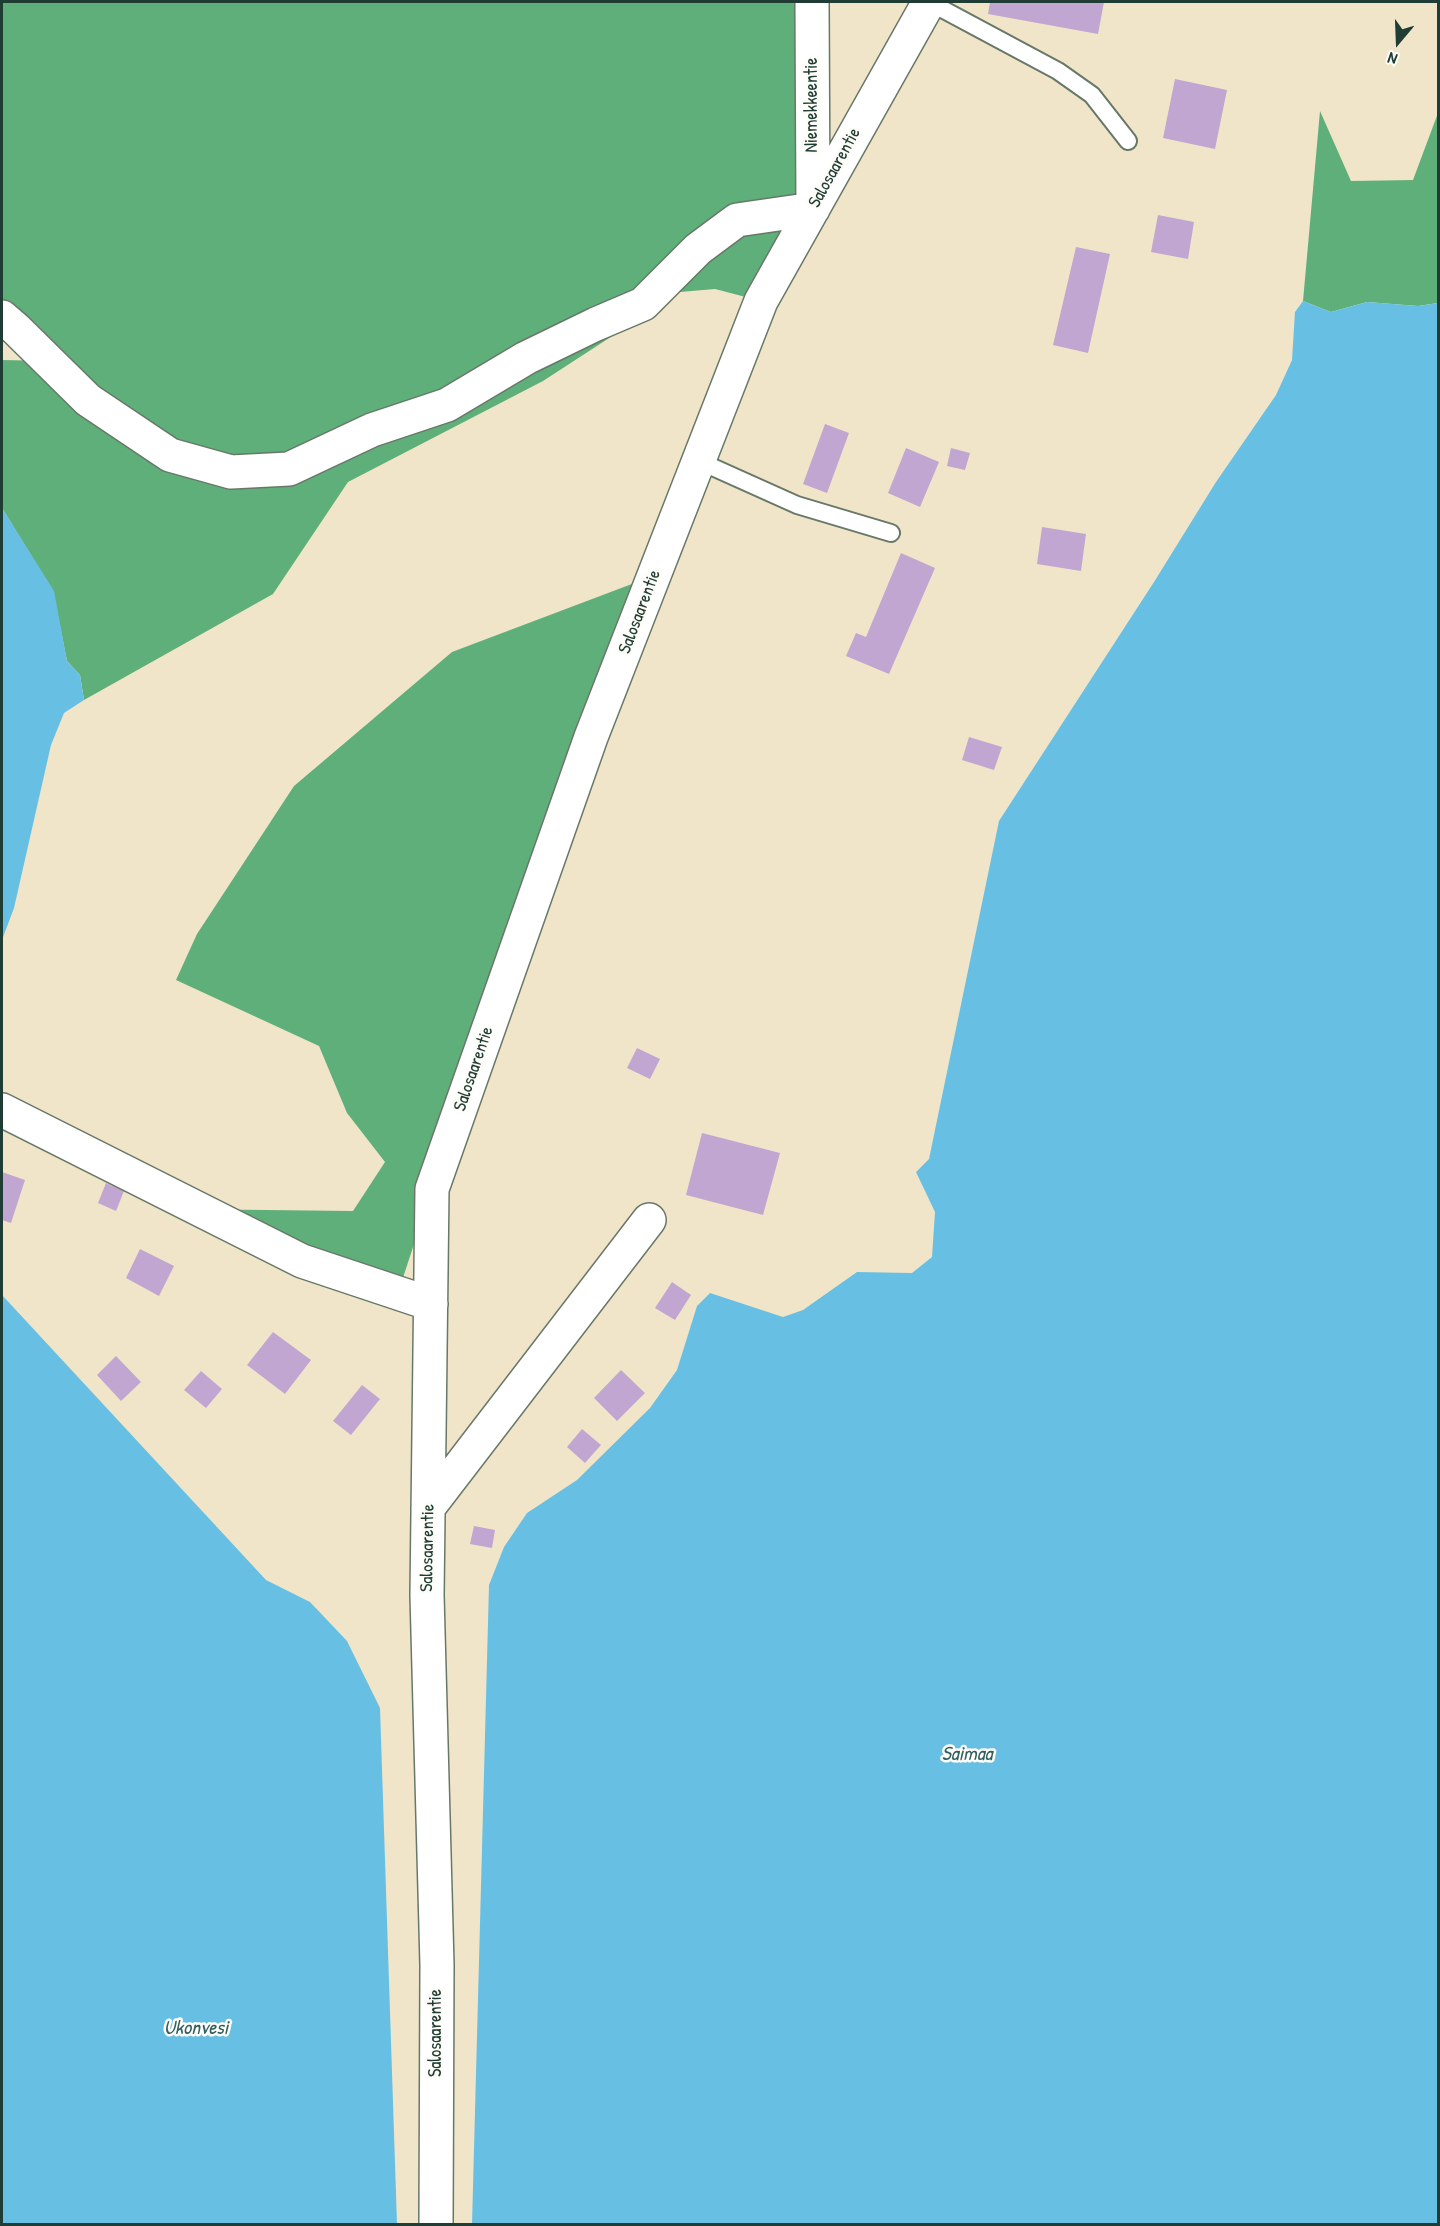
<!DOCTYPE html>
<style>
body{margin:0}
#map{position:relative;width:1440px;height:2226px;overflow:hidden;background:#f0e5c9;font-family:"Patrick Hand",sans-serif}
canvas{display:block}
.frame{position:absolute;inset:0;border:3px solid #1f3d34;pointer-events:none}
.north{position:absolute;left:1368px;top:12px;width:60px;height:60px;-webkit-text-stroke:4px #fdfcf7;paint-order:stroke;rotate:199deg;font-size:16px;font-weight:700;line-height:24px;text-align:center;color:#1f3d34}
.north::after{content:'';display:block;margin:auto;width:21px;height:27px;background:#1f3d34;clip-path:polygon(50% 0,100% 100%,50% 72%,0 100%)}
</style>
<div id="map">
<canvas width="1440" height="2226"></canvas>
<div class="frame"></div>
<div class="north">N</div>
</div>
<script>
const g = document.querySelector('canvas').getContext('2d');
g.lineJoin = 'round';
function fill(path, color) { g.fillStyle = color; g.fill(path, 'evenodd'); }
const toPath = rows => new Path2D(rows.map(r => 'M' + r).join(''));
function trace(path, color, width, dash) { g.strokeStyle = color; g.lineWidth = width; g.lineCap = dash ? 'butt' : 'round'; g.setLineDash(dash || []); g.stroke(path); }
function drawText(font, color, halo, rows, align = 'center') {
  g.font = font + ' "Patrick Hand",sans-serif'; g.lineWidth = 5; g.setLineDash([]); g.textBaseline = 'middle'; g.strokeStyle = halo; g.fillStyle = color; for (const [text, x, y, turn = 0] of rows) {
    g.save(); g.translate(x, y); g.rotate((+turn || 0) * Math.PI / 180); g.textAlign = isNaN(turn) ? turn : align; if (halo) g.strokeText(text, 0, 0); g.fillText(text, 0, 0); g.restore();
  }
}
const forest = toPath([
 [2,2,812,2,813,209,761,301,715,289,680,292,543,381,348,482,273,594,84,700,80,675,67,661,53,591,2,508,2,360,48,361,2,317],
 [1320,111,1351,181,1413,180,1438,113,1438,303,1418,306,1367,302,1331,312,1303,301],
 [653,576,432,1189,398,1293,177,1209,353,1211,385,1162,347,1113,319,1046,176,980,197,934,294,786,452,652]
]);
const water = toPath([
 [1303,301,1331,312,1367,302,1418,306,1438,303,1438,2224,472,2224,489,1585,504,1547,527,1513,577,1480,650,1408,677,1370,697,1306,710,1293,783,1317,803,1310,857,1272,912,1273,932,1257,935,1212,916,1172,929,1159,999,821,1154,582,1216,482,1276,395,1292,360,1295,312],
 [2,508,54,591,67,661,80,675,84,700,64,713,51,745,14,908,2,940],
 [2,1295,266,1580,310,1602,347,1641,380,1708,397,2224,2,2224]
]);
const building = toPath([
 [990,2,1104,2,1098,34,988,14],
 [1175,79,1227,90,1215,149,1163,138],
 [1158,215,1194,222,1188,259,1151,252],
 [1076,247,1110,254,1088,353,1053,345],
 [825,424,849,433,827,493,803,484],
 [906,448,939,462,920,507,888,493],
 [951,448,970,453,965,470,947,466],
 [1042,527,1086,534,1081,571,1037,564],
 [901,553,935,568,889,674,846,656,856,633,866,637],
 [969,737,1002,747,994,770,962,760],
 [637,1048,660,1059,650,1079,627,1068],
 [702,1133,780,1153,763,1215,686,1195],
 [2,1172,25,1180,11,1223,2,1220],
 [106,1183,124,1191,116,1211,98,1203],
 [140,1249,174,1266,159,1296,126,1278],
 [672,1282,691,1295,675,1320,655,1308],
 [273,1332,311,1360,285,1394,247,1365],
 [116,1356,141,1382,121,1401,97,1375],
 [621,1370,645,1393,617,1421,594,1398],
 [201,1371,222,1389,206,1408,184,1390],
 [362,1385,380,1399,351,1435,333,1421],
 [582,1429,601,1445,585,1463,567,1447],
 [474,1526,495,1530,492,1548,470,1544]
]);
const lane = toPath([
 [929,2,1058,71,1092,95,1128,141],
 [699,461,797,505,891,533]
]);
const street = toPath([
 [2,317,16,329,88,400,170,455,231,472,289,469,372,430,447,405,526,358,596,324,643,304,698,249,737,220,813,209,812,2],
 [2,1110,302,1261,431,1304],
 [428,1508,649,1220],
 [436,2224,437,1965,427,1595,432,1189,591,737,761,301,929,2]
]);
const streetNames = [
 ["Niemekkeentie",812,105,-90],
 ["Salosaarentie",835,168,-61],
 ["Salosaarentie",640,612,-69],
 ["Salosaarentie",474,1069,-71],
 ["Salosaarentie",428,1548,-89],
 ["Salosaarentie",436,2033,-90]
];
const waterNames = [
 ["Saimaa",967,1755],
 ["Ukonvesi",196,2029]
];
fill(forest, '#5faf7a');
fill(water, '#67c0e4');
fill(building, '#c1a6d1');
trace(lane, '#687868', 20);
trace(street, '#687868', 36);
trace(lane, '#fff', 16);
trace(street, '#fff', 33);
drawText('18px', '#1f3d34', '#fdfcf7', streetNames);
drawText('italic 20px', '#315e60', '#fdfcf7', waterNames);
</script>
